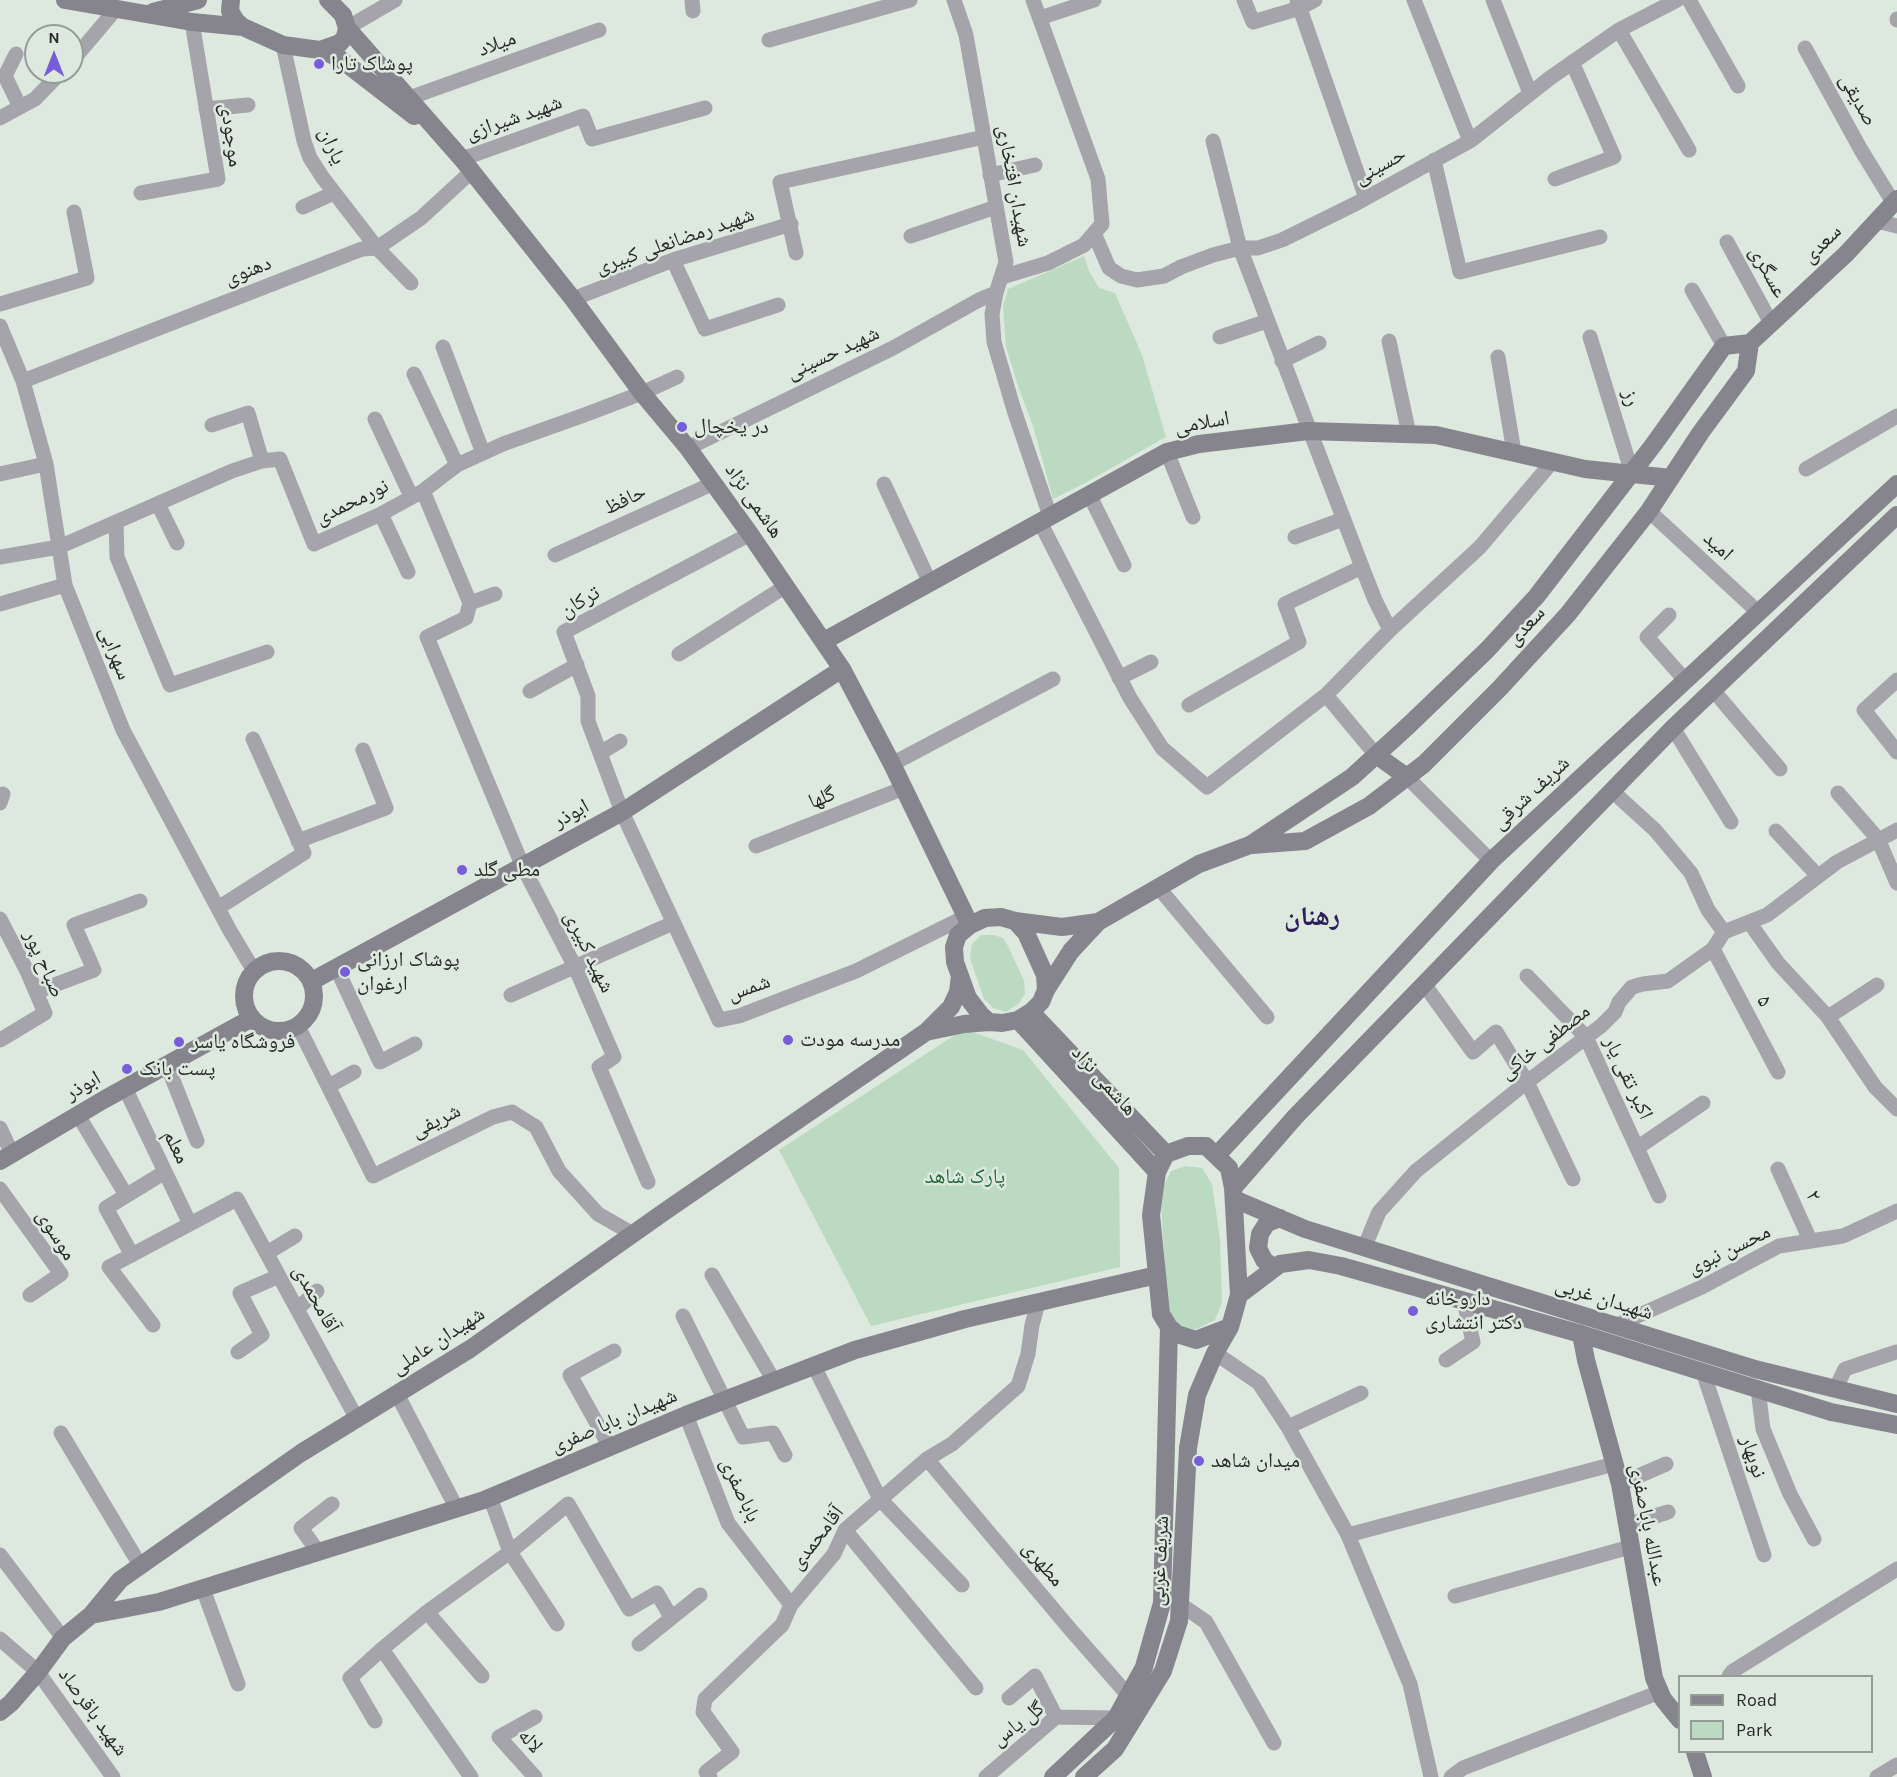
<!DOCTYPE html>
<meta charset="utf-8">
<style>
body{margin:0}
#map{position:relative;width:1897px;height:1777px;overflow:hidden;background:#dde9df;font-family:Karla,sans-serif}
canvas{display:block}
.legend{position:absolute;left:1678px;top:1675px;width:195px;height:78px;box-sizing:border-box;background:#dde9df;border:2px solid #949d95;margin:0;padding:8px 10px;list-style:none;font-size:18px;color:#272b27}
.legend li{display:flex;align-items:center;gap:12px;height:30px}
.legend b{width:30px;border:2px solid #949d95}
.north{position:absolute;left:24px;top:24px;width:60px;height:60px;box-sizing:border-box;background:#dde9df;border:2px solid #949d95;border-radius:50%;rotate:0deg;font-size:16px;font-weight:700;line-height:24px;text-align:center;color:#272b27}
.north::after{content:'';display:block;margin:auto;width:21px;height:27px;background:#775dd7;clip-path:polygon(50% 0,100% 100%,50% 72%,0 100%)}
</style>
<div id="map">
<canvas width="1897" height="1777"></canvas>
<ul class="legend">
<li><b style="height:8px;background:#86858e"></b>Road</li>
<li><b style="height:16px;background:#bcdac1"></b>Park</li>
</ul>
<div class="north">N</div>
</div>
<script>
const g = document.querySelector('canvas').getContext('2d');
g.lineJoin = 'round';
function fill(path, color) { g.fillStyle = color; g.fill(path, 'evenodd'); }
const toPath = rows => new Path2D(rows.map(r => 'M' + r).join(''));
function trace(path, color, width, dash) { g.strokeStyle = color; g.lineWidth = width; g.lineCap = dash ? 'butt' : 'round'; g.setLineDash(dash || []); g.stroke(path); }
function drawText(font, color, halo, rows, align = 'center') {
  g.font = font + ' Karla,"Noto Naskh Arabic",sans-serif'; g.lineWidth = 5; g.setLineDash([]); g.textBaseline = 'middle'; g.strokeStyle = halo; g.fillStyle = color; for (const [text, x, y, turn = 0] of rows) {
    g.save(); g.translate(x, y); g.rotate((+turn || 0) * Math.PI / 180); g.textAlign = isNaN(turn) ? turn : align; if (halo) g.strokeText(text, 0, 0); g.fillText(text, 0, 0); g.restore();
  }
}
const green = toPath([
 [1084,256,1089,271,1099,288,1115,293,1142,355,1166,437,1085,483,1053,499,1033,426,1019,389,1006,347,1003,306,1008,289],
 [981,935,994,935,1003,938,1008,946,1024,981,1025,994,1018,1004,1006,1012,993,1008,984,999,970,958,972,944],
 [964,1029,1023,1050,1119,1168,1120,1267,871,1326,779,1150],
 [1185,1166,1202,1168,1212,1184,1220,1239,1222,1302,1215,1320,1194,1330,1181,1327,1170,1314,1167,1294,1161,1206,1163,1187,1171,1171]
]);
const street = toPath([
 [692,0,693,11],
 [954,0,966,35,1006,262,996,293,992,314,994,342,1014,410,1050,516],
 [1244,0,1253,22,1300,8,1315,0],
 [1297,0,1366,198],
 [1414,0,1470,141],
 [1493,0,1530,93],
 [1689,0,1738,86],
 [1040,18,1094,0],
 [1897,20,1897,19],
 [347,28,395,0],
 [1619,30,1689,150],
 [769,40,910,0],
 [283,45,304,141,310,158,323,178,377,248,411,283],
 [1805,48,1861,150,1893,202],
 [16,54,5,76,20,107],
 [72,61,116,9],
 [409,98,599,30],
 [206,109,248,105],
 [0,118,35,99,61,72],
 [1213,141,1240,248,1362,567,1375,600,1390,630],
 [462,159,583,116,592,139,705,108],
 [1434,160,1460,272,1600,237],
 [990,175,1035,165],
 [1555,179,1614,157,1572,62],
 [141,193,218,179,192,22],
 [303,207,334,193],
 [1876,221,1897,226],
 [1094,233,1109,268,1121,276,1137,280,1164,276,1181,267,1213,255,1240,248,1258,248,1282,240,1357,203,1470,141,1550,78,1619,30,1677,0],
 [911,236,996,207],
 [1727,242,1771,323],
 [796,253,780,182,984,137],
 [673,260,705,329,778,305],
 [1002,277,1048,263,1084,245,1102,224,1098,179,1033,0],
 [1692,290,1724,346],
 [573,299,673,260,791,224],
 [0,304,87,278,74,212],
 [0,326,23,381,46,464,65,585,123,730,229,929,254,971],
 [1220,337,1267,321],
 [1590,337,1632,473],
 [1389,341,1409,434],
 [443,347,483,453],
 [1498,357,1514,452],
 [1282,361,1319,343],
 [414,374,457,465],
 [23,381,362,249,377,248,421,218,471,172],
 [375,419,411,496],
 [212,425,248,413,262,461],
 [688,448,893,348,979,300,996,293],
 [1167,452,1193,517],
 [1806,469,1897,416],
 [0,474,46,464],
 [884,484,930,583],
 [423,491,470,603,466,618,427,637,523,867,575,967,614,1057,599,1067,648,1182],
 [1089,494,1124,565],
 [158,504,177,543],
 [1649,511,1758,612],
 [381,514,408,572],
 [1040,522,1130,698,1162,748,1207,787,1326,695,1390,630,1480,547,1553,461],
 [116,523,117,557,170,685,267,652],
 [750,534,564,632,588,696,588,721,622,812,719,1020,739,1016,856,971,967,916],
 [1295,537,1343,519],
 [555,555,714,483],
 [0,557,59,547,232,471,262,461,280,459,314,544,381,514,423,491,457,465,503,444,587,414,642,393,677,377],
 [470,603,495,594],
 [0,604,65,585],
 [1669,615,1647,637,1685,680],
 [679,654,786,586],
 [1119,678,1151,662],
 [1897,680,1864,710,1897,752],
 [1713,690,1780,769],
 [530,691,577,665],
 [1326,695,1376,755],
 [1189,705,1299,642,1285,604,1362,567],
 [1673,728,1731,822],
 [600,753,620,741],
 [892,764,1053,679],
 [1407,777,1491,861],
 [1611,790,1655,830,1691,873,1708,910,1724,932],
 [1838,793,1878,839,1897,883],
 [0,803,3,794],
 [1776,831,1818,876],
 [298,841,386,808,363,750],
 [756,846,904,788],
 [1158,887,1267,1017],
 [218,908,304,853,253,739],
 [0,919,27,971,45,1013,0,1040],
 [1749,922,1778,963,1828,1017,1875,1087,1897,1109],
 [1713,949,1778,1072],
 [336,967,380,1062,415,1044],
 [1527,976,1586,1037,1659,1196],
 [1424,984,1473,1052,1496,1032,1527,1082,1573,1179],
 [36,992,94,970,74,925,140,901],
 [511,995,673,923],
 [1828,1017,1877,985],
 [298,1026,373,1176,493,1117,512,1112,536,1127,559,1171,598,1214,633,1234],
 [167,1065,197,1141],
 [329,1086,354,1072],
 [125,1088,190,1224],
 [78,1115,126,1195],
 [0,1128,12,1154],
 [1637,1148,1703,1103],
 [1778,1169,1810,1240],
 [0,1189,61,1274,30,1295],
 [1364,1248,1379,1212,1416,1171,1527,1082,1601,1026,1615,1012,1619,1002,1632,987,1643,984,1668,981,1713,949,1724,932,1767,915,1837,862,1897,830],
 [267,1253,295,1236],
 [132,1255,106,1208,165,1172],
 [712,1275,774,1381],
 [297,1309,317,1291],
 [683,1316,743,1437,773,1433,785,1455],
 [153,1325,109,1267,237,1199,357,1419],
 [1615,1326,1702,1287,1779,1246,1843,1236,1897,1211],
 [238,1352,262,1335,240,1293,279,1276],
 [1215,1353,1259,1383,1288,1427,1348,1535,1410,1684,1431,1777],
 [1446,1360,1473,1342,1464,1301],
 [814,1366,880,1499,962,1585],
 [1703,1372,1764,1555],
 [1758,1389,1763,1429,1790,1494,1814,1539],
 [1835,1390,1845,1369,1896,1352],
 [397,1394,457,1509],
 [686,1415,728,1523,791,1605],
 [1288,1427,1361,1393],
 [61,1433,140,1565],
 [610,1447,570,1375,614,1351],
 [927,1459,1070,1629,1128,1695],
 [1620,1484,1666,1464],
 [490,1497,510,1552,557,1624],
 [1627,1525,1668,1512],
 [845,1530,976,1688],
 [1348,1535,1614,1464],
 [319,1553,301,1528,332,1504],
 [0,1555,63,1638],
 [203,1589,238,1684],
 [1455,1596,1630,1547],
 [1180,1604,1206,1622,1274,1743],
 [427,1612,482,1676],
 [0,1639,38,1672,113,1777],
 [639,1644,700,1595],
 [1729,1676,1733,1671,1897,1569],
 [1009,1698,1035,1676,1056,1717],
 [375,1721,350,1678,382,1649],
 [471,1777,382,1649,427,1612,510,1552,568,1504,629,1609,657,1593,671,1617],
 [535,1777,499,1737,535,1717],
 [710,1777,706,1772,732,1752,703,1712,705,1699,782,1625,791,1605,834,1554,845,1530,927,1459,952,1444,1018,1386,1028,1354,1032,1325,1038,1303],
 [986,1777,1056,1717,1116,1718],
 [1451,1777,1463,1768,1660,1692],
 [1877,1777,1897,1765]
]);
const secondary = toPath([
 [65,0,192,22,243,27],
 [231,0,230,11,236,21,243,27,283,45,320,50,340,43,345,37,347,28,343,15,328,0],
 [153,12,198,0],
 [347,28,462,159,573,299,642,393,688,448,750,534,842,669,892,764,970,925],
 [320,50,339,58,414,116],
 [824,641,1167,452,1199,444,1308,431,1436,435,1585,469,1671,478],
 [1376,755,1407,777],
 [1252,845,1305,841,1369,806,1424,764,1500,688,1568,614,1649,511,1701,432,1746,371,1750,343],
 [1001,917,1015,921,1026,933,1045,975,1046,990,1041,1002,1031,1012,1018,1020,1002,1023,989,1022,981,1015,968,998,955,962,954,947,958,935,970,925,985,918,1001,917],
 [1015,921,1062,927,1098,922],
 '244 996a35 35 0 1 1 70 0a35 35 0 1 1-70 0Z',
 [312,981,622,812,842,669],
 [1046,990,1071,951,1098,922,1199,864,1250,845,1352,777,1409,725,1487,650,1536,597,1654,444,1724,346,1750,343,1846,254,1897,199],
 [1031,1012,1166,1154],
 [1018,1020,1157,1172],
 [926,1032,964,1024,989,1022],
 [1217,1155,1491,861,1897,484],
 [0,1161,105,1099,252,1018],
 [1233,1188,1295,1117,1673,728,1897,515],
 [1234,1199,1305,1229,1755,1369,1897,1404],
 [1274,1268,1264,1260,1258,1248,1260,1234,1267,1223,1280,1218],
 [1239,1295,1280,1264,1309,1260,1341,1266,1581,1334,1831,1412,1897,1425],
 [1581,1334,1586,1360,1620,1484,1654,1678,1663,1699,1680,1720],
 [91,1615,159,1602,484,1500,686,1415,855,1350,965,1319,1157,1275],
 [0,1712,11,1703,38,1672,63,1638,91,1615,120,1580,301,1453,470,1349,664,1212,926,1032,951,1007,958,992,960,976],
 [1695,1752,1703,1777],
 [1053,1777,1116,1718,1144,1667,1162,1603,1169,1327],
 [1084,1777,1115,1749,1163,1671,1179,1621,1188,1448,1197,1395,1215,1353,1230,1327,1239,1295,1233,1188,1229,1168,1206,1146,1188,1146,1166,1154,1157,1172,1151,1215,1161,1314,1169,1327,1177,1334,1196,1340,1230,1327]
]);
const markers = [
 [319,64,6,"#775dd7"],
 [682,427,6,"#775dd7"],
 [462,870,6,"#775dd7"],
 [345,972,6,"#775dd7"],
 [788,1040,6,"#775dd7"],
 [179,1042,6,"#775dd7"],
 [127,1069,6,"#775dd7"],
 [1413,1311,6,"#775dd7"],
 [1199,1461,6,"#775dd7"]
];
const streetNames = [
 ["میلاد",497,44,-20],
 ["صدیقی",1858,100,61],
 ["شهید شیرازی",514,118,-19],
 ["موجودی",231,135,82],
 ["یاران",332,146,66],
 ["حسینی",1380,166,-29],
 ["شهیدان افتخاری",1014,186,80],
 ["شهید رمضانعلی کبیری",675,241,-19],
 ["سعدی",1822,244,-44],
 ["دهنوی",248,271,-21],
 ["عسگری",1768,272,61],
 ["شهید حسینی",833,353,-25],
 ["رز",1631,398,73],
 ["اسلامی",1202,423,-10],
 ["حافظ",625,500,-25],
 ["هاشمی نژاد",754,501,55],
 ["نورمحمدی",352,502,-26],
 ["امید",1718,546,43],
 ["ترکان",580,602,-31],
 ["سعدی",1526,626,-47],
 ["سهرابی",115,653,69],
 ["شریف شرقی",1531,793,-43],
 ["گلها",822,798,-22],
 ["ابوذر",571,814,-29],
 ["شهید کبیری",589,952,64],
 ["صباح پور",44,964,66],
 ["شمس",749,988,-19],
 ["۵",1764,1001,62],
 ["مصطفی خاکی",1545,1042,-38],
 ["اکبر تقی یار",1628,1078,65],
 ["هاشمی نژاد",1104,1081,48],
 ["ابوذر",83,1086,-30],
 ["شریفی",436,1121,-26],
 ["معلم",176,1147,64],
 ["۲",1813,1196,66],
 ["موسوی",56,1235,58],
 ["محسن نبوی",1729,1250,-26],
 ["آقامحمدی",316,1299,61],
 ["شهیدان غربی",1604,1299,17],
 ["شهیدان عاملی",438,1341,-33],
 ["شهیدان بابا صفری",614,1421,-23],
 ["نوبهار",1753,1457,72],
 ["باباصفری",740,1490,65],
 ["عبدالله باباصفری",1648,1525,79],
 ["آقامحمدی",817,1538,-52],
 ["شریف غربی",1160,1561,-87],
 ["مطهری",1043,1564,50],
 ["شهید باقرصاد",93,1712,54],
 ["گل یاس",1018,1724,-37],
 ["لاله",530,1741,48]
];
const poiNames = [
 ["پوشاک تارا",331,64],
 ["در یخچال",694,427],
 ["مطی گلد",474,870],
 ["پوشاک ارزانی",357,960],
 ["ارغوان",357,984],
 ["مدرسه مودت",800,1040],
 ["فروشگاه یاسر",191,1042],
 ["پست بانک",139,1069],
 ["داروخانه",1425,1299],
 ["دکتر انتشاری",1425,1323],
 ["میدان شاهد",1211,1461]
];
const parkNames = [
 ["پارک شاهد",965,1177]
];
const districtNames = [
 ["رهنان",1312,917]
];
fill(green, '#bcdac1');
trace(street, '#a5a4ab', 15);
trace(secondary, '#86858e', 18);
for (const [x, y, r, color] of markers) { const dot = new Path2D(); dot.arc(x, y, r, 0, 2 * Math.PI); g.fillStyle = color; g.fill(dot); trace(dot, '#dde9df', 2); }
drawText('21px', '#272b27', '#dde9df', streetNames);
drawText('21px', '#272b27', '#dde9df', poiNames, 'left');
drawText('21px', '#236837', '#dde9df', parkNames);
drawText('bold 27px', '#2c1e59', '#dde9df', districtNames);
</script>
